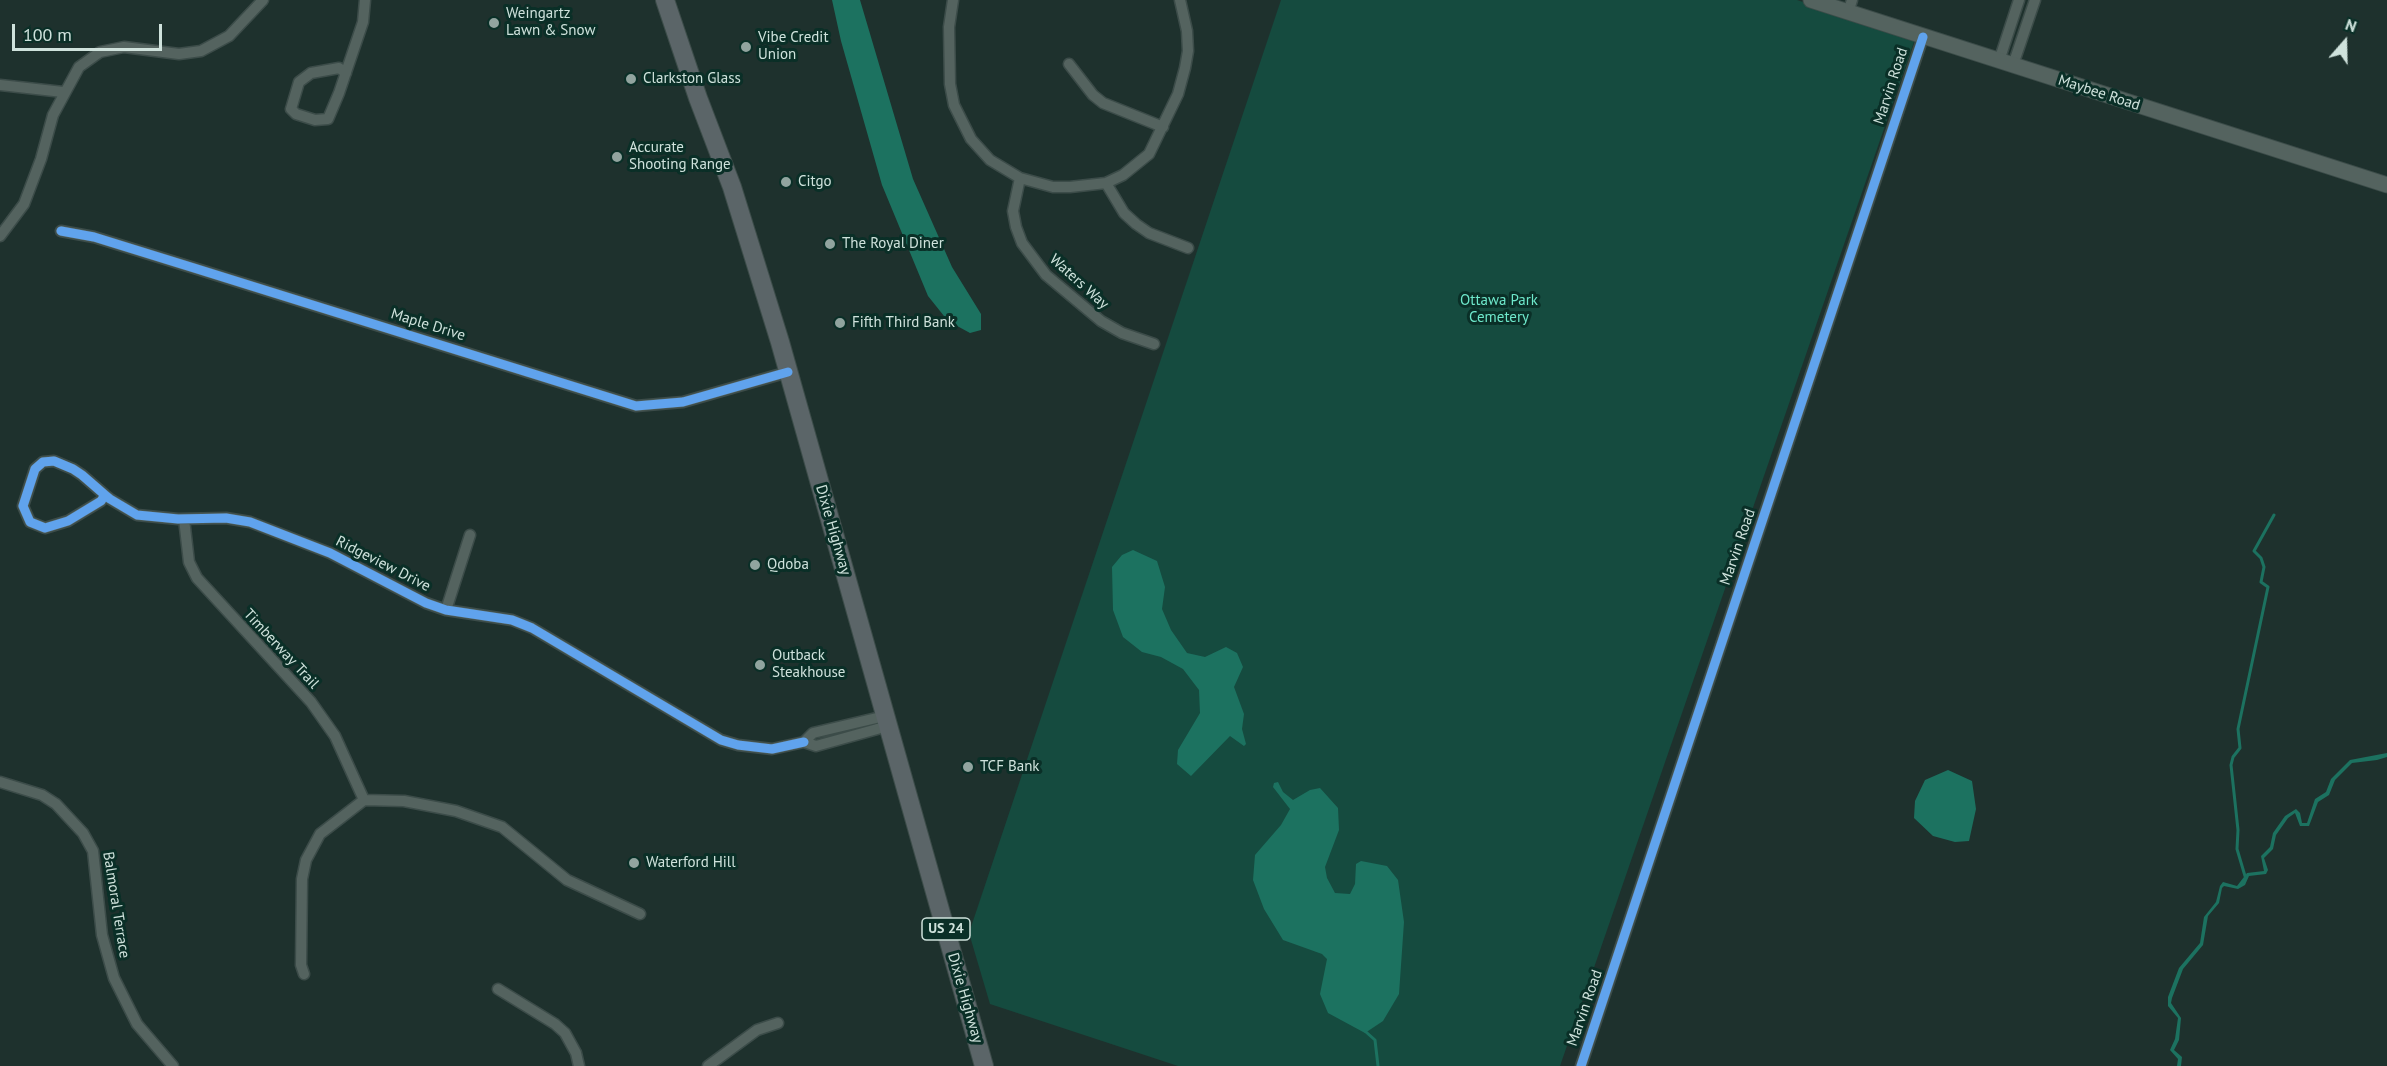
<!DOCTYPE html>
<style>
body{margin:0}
#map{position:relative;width:2387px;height:1066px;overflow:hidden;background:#1e312d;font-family:"PT Sans",sans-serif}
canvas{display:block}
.north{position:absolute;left:2315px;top:12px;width:60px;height:60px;-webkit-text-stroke:4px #0a2f27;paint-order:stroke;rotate:20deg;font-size:16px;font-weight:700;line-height:24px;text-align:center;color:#cfe2dc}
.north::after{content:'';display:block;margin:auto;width:21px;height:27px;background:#cfe2dc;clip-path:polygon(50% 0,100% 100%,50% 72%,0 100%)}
.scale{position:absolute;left:12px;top:24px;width:150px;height:27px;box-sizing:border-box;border:3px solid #cfe2dc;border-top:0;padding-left:8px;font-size:18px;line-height:21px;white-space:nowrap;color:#cfe2dc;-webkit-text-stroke:4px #0a2f27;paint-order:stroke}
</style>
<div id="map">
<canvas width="2387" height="1066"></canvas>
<div class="north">N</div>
<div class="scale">100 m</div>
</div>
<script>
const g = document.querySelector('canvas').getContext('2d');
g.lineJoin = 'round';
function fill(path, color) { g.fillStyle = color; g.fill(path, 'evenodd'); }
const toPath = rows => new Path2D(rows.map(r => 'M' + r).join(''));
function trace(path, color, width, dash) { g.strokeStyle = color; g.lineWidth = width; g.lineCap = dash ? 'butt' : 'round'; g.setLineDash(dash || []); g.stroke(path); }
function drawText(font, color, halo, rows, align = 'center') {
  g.font = font + ' "PT Sans",sans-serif'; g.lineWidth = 6; g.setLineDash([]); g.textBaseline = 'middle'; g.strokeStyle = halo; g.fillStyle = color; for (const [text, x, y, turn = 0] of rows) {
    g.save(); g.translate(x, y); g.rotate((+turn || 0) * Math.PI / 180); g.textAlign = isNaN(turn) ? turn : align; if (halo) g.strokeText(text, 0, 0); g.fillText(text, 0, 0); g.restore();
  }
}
const green = toPath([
 [1281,0,1797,0,1915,39,1560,1066,1178,1066,990,1004,969,933]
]);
const water = toPath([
 [832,0,860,0,913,179,952,267,981,314,981,330,970,333,948,321,928,296,882,185,841,41],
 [1133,550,1157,561,1165,587,1162,609,1171,630,1187,653,1205,657,1226,647,1237,653,1243,667,1234,687,1244,714,1242,729,1246,744,1244,746,1230,736,1191,776,1177,764,1178,750,1200,713,1199,690,1183,669,1161,657,1142,652,1123,637,1113,610,1112,567,1122,555],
 [2387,753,2387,757,2377,760,2352,763,2335,780,2329,795,2318,802,2309,826,2300,826,2295,813,2288,818,2276,835,2273,849,2264,858,2268,870,2266,874,2249,876,2245,885,2238,889,2224,886,2222,888,2219,903,2208,916,2203,945,2183,969,2172,998,2171,1003,2181,1018,2179,1040,2174,1050,2182,1057,2181,1066,2177,1066,2178,1059,2170,1050,2175,1039,2178,1018,2168,1006,2168,997,2179,968,2200,943,2204,917,2216,902,2220,886,2223,882,2237,886,2247,873,2264,871,2261,856,2270,847,2273,833,2285,816,2296,809,2300,813,2302,823,2307,823,2315,799,2326,792,2331,779,2350,760],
 [1948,770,1972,781,1976,809,1969,841,1955,842,1933,836,1914,818,1915,801,1925,780],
 [1278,782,1283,792,1293,800,1310,790,1320,788,1338,808,1339,830,1325,867,1327,878,1335,893,1350,894,1355,884,1356,864,1361,861,1387,866,1398,880,1404,922,1399,994,1383,1021,1365,1033,1328,1013,1320,994,1327,959,1322,954,1283,940,1264,909,1253,880,1255,855,1281,825,1290,809,1273,787,1274,783]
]);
const stream = toPath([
 [2245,876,2237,849,2238,830,2231,765,2233,757,2240,748,2238,729,2268,587,2261,582,2264,567,2261,558,2254,551,2274,515],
 [1366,1032,1375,1040,1378,1066]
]);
const minor = toPath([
 [953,0,949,27,950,84,954,105,971,139,990,160,1020,178,1053,187,1070,187,1106,183,1123,175,1149,154,1178,94,1185,68,1188,51,1187,31,1180,0],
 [1848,13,1852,0],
 [1999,61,2019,0],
 [1069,64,1093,95,1103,103,1163,127],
 [2013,65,2035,0],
 [346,73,339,68,311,73,299,82,291,109,296,114,315,120,328,119,339,93,363,22,365,0],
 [0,85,63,92],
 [1020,178,1013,211,1016,227,1022,243,1046,275,1101,321,1122,333,1154,344],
 [1106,183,1124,213,1136,224,1149,233,1188,248],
 [61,231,94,237,194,268,636,406,683,402,788,372],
 [0,236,24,204,41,159,53,115,79,67,100,52,124,47,179,54,201,51,229,36,263,0],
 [105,495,101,501,68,521,45,528,30,522,23,506,35,469,43,462,54,461,73,469,82,475,105,495,110,499,137,515,178,519,226,518,250,522,330,553,426,603,446,610,512,620,532,628,721,740,738,745,772,749,804,742],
 [184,519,189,562,197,578,311,702,335,736,364,800],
 [446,610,470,535],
 [885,716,813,733,804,742,816,746,888,726],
 [0,782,42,795,56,804,83,833,93,851,102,935,114,978,137,1024,173,1066],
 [304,974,301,965,302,879,306,860,320,834,364,800,404,801,456,811,502,827,567,880,640,914],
 [498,989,555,1024,565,1033,576,1053,579,1066],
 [708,1066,757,1030,778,1023],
 [1581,1066,1923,37]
]);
const secondary = toPath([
 [1811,0,2387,185]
]);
const primary = toPath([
 [665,0,698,98,732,187,780,342,984,1066]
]);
const cycleway = toPath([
 [61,231,94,237,194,268,636,406,683,402,788,372],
 [105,495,101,501,68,521,45,528,30,522,23,506,35,469,43,462,54,461,73,469,82,475,105,495,110,499,137,515,178,519,226,518,250,522,330,553,426,603,446,610,512,620,532,628,721,740,738,745,772,749,804,742],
 [1581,1066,1923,37]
]);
const markers = [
 [494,23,6,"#91a49f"],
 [746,47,6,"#91a49f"],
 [631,79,6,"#91a49f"],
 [617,157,6,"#91a49f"],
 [786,182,6,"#91a49f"],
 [830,244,6,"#91a49f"],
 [840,323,6,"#91a49f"],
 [755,565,6,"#91a49f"],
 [760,665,6,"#91a49f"],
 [968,767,6,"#91a49f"],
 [634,863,6,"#91a49f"]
];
const shields = [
 [946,929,48]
];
const shieldNames = [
 ["US 24",946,929]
];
const poiNames = [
 ["Weingartz",506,14],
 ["Lawn & Snow",506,31],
 ["Vibe Credit",758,38],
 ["Union",758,55],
 ["Clarkston Glass",643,79],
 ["Accurate",629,148],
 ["Shooting Range",629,165],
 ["Citgo",798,182],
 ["The Royal Diner",842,244],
 ["Fifth Third Bank",852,323],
 ["Qdoba",767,565],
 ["Outback",772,656],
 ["Steakhouse",772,673],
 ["TCF Bank",980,767],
 ["Waterford Hill",646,863]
];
const streetNames = [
 ["Marvin Road",1891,86,-72],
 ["Maybee Road",2099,93,18],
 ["Waters Way",1079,282,42],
 ["Maple Drive",428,325,17],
 ["Dixie Highway",833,530,74],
 ["Marvin Road",1738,547,-71],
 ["Ridgeview Drive",383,564,27],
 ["Timberway Trail",281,649,47],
 ["Balmoral Terrace",116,905,81],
 ["Dixie Highway",965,998,74],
 ["Marvin Road",1585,1008,-71]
];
const parkNames = [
 ["Ottawa Park",1499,301],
 ["Cemetery",1499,318]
];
fill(green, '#154b3f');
fill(water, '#1c7260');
trace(stream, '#1c7260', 3);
trace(minor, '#3c4c49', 13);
trace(secondary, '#3c4c49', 17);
trace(primary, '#3c4c49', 20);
trace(minor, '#54635f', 10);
trace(secondary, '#54635f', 15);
trace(primary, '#5b6568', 18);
trace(cycleway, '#60a3ed', 9);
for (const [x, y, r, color] of markers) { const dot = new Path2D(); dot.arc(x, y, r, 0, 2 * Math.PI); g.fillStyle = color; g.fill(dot); trace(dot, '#0a2f27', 2); }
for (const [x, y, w] of shields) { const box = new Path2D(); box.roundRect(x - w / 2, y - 11, w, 22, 4.5); g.fillStyle = '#0a2f27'; g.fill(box); trace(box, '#cfe2dc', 1.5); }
drawText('bold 14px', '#cfe2dc', null, shieldNames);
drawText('15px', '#cfe2dc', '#0a2f27', poiNames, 'left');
drawText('15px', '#cfe2dc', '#0a2f27', streetNames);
drawText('15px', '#6ee8cb', '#0a2f27', parkNames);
</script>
